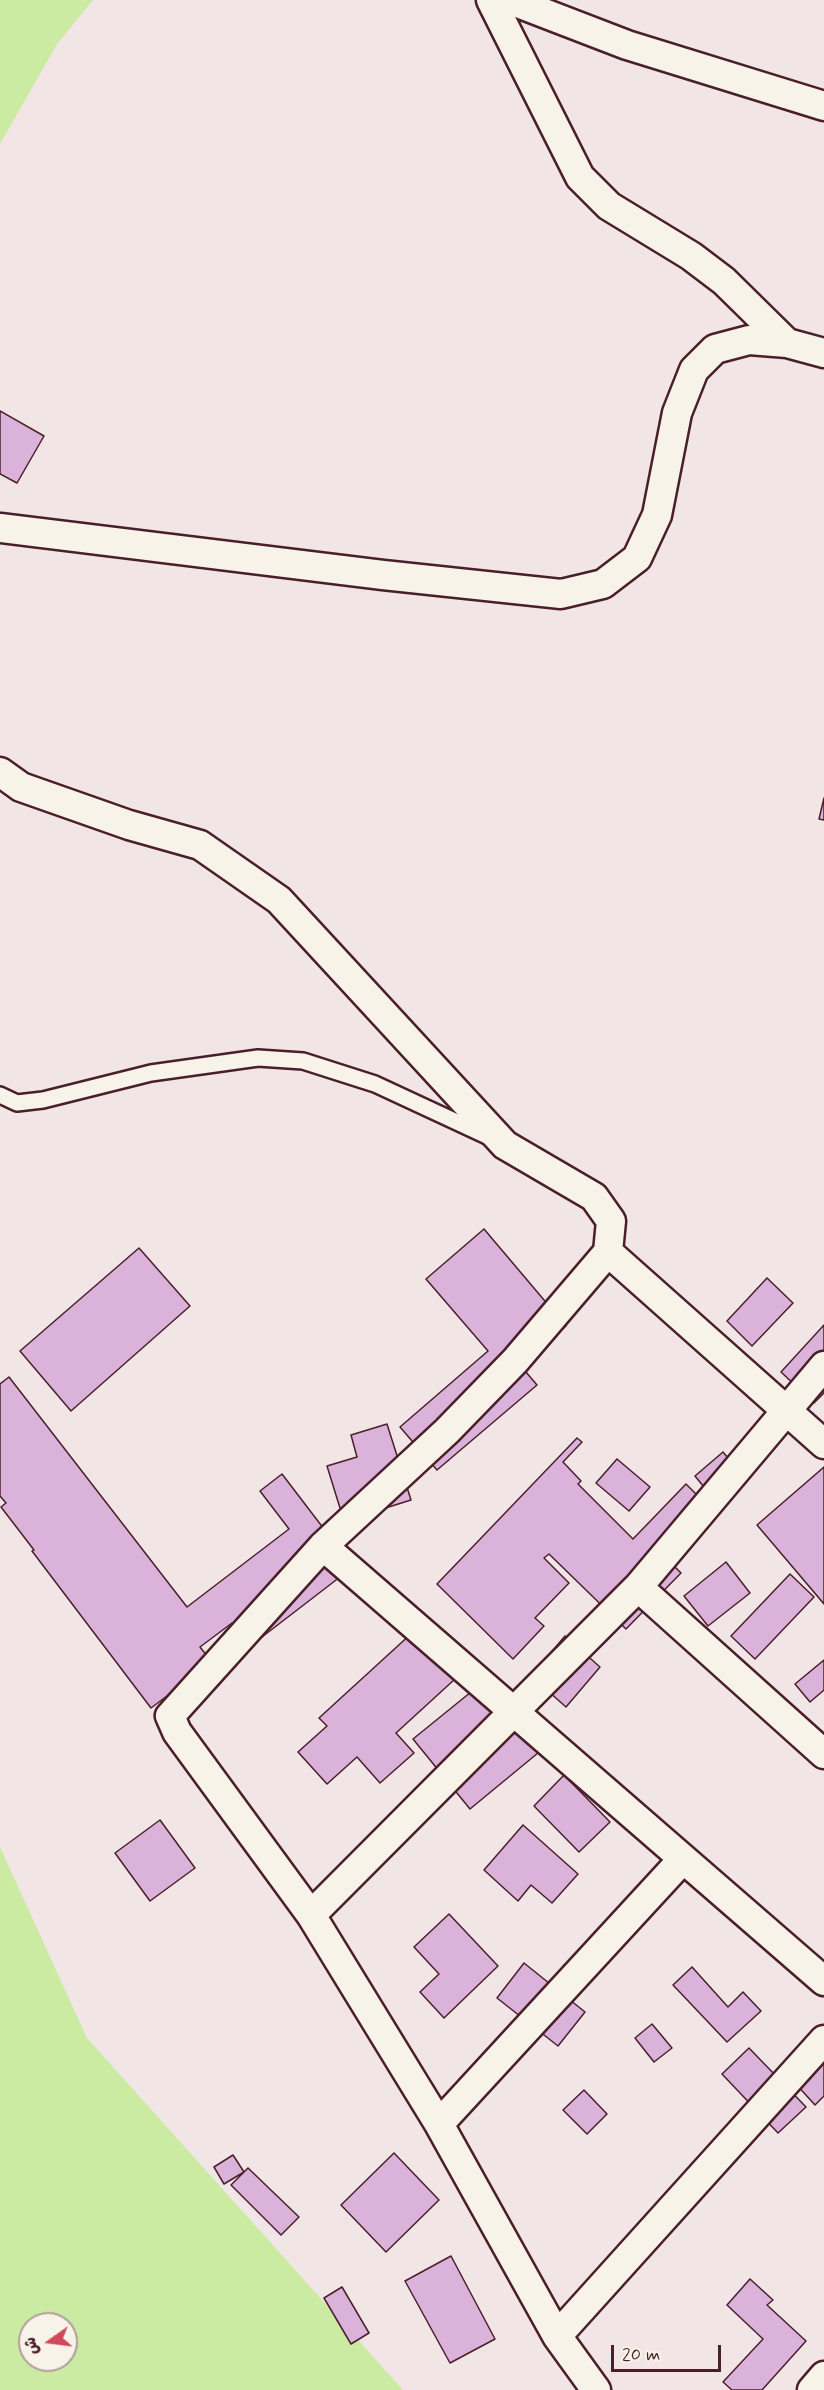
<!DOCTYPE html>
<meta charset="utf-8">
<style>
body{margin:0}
#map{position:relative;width:824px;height:2390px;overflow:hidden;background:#f1e6e5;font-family:Mynerve,"Playpen Sans Arabic",sans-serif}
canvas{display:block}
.north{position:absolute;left:18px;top:2312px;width:60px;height:60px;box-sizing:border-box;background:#f7f3e8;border:2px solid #b29e9c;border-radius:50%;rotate:256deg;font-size:16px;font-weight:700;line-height:24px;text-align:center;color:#4a1f2b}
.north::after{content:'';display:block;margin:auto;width:21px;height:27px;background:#d1495b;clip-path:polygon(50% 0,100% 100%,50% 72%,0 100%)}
.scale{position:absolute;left:611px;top:2345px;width:110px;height:27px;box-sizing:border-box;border:3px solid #4a1f2b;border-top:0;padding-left:8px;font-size:18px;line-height:21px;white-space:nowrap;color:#4a1f2b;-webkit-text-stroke:4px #f7f3e8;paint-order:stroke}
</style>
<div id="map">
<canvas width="824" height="2390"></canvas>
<div class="north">ش</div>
<div class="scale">20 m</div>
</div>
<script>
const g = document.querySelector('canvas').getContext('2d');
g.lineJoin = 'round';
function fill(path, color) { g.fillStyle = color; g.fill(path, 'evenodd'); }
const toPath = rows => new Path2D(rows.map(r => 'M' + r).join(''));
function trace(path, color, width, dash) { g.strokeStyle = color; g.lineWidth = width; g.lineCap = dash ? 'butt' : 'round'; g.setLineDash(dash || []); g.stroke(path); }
const green = toPath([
 [0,0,93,0,57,44,0,144],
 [0,1847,87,2038,403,2390,0,2390],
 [30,2324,66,2324,66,2360,30,2360]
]);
const building = toPath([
 [0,411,44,436,17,483,0,474,0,411],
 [824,798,824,820,819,819,824,798],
 [484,1229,566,1326,520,1365,537,1385,437,1470,400,1427,488,1351,426,1279,484,1229],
 [139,1248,190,1306,71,1411,20,1351,139,1248],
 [767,1278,793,1303,752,1346,727,1321,767,1278],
 [824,1325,824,1393,814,1403,781,1372,824,1325],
 [9,1377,187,1607,289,1529,260,1491,282,1474,353,1567,249,1647,232,1623,200,1647,212,1662,151,1708,32,1551,34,1550,1,1507,6,1503,0,1496,0,1384,9,1377],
 [387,1424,411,1500,344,1521,327,1466,357,1457,351,1435,387,1424],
 [577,1438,582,1442,563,1462,581,1481,578,1484,633,1539,686,1484,713,1511,667,1559,681,1573,626,1629,549,1554,544,1558,569,1583,535,1618,544,1626,513,1659,437,1584,577,1438],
 [723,1452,745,1479,717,1503,695,1476,723,1452],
 [617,1459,650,1487,629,1511,596,1483,617,1459],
 [824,1467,824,1604,757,1525,824,1467],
 [726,1562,750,1593,708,1626,684,1596,726,1562],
 [790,1574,814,1597,755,1659,731,1636,790,1574],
 [413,1632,455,1679,396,1733,414,1753,380,1783,357,1757,327,1784,298,1752,327,1726,319,1718,413,1632],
 [565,1636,600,1667,566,1707,531,1676,565,1636],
 [824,1660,824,1690,810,1702,795,1684,824,1660],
 [487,1679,544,1748,470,1809,413,1739,487,1679],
 [564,1775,610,1822,579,1852,534,1806,564,1775],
 [160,1820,195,1868,150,1901,115,1853,160,1820],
 [523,1825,578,1874,552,1903,531,1885,518,1901,484,1870,523,1825],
 [449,1914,498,1966,444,2018,420,1992,439,1974,414,1947,449,1914],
 [524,1963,585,2012,558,2046,497,1998,524,1963],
 [692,1967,728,2007,743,1992,761,2011,727,2042,673,1985,692,1967],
 [652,2024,672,2048,654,2062,635,2038,652,2024],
 [749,2048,806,2107,778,2133,722,2074,749,2048],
 [824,2054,824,2096,815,2105,785,2072,824,2054],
 [584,2090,607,2114,587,2134,563,2110,584,2090],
 [394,2153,439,2200,386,2252,341,2205,394,2153],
 [233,2155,244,2172,224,2184,214,2167,233,2155],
 [248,2168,299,2217,281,2235,231,2185,248,2168],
 [451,2256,495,2339,450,2363,405,2281,451,2256],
 [750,2279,773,2300,767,2305,806,2341,762,2390,732,2390,723,2382,763,2339,727,2305,750,2279],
 [342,2287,369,2333,351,2344,324,2298,342,2287]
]);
const lane = toPath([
 [0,1095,17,1103,43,1100,151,1073,258,1058,303,1061,375,1084,489,1137]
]);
const street = toPath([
 [491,0,580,177,609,206,691,256,724,281,787,343],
 [510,0,627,45,824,106],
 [0,528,383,575,561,594,603,584,637,558,657,515,677,413,694,370,715,349,749,340,787,343,824,353],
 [0,772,21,787,129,825,200,845,279,900,505,1145,594,1197,611,1221,608,1252,515,1361,447,1431,323,1546,170,1716,177,1732,311,1915,439,2124,557,2336,596,2390],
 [608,1252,824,1444],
 [323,1546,824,1981],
 [638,1587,824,1754],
 [311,1915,638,1587,824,1366],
 [439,2124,683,1859],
 [557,2336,824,2040],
 [812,2390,824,2376]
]);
fill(green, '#cbeba3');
fill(building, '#dbb2d9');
trace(building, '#4a1f2b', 1.5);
trace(lane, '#4a1f2b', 20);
trace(street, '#4a1f2b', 33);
trace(lane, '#f7f3e8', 15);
trace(street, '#f7f3e8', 28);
</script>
